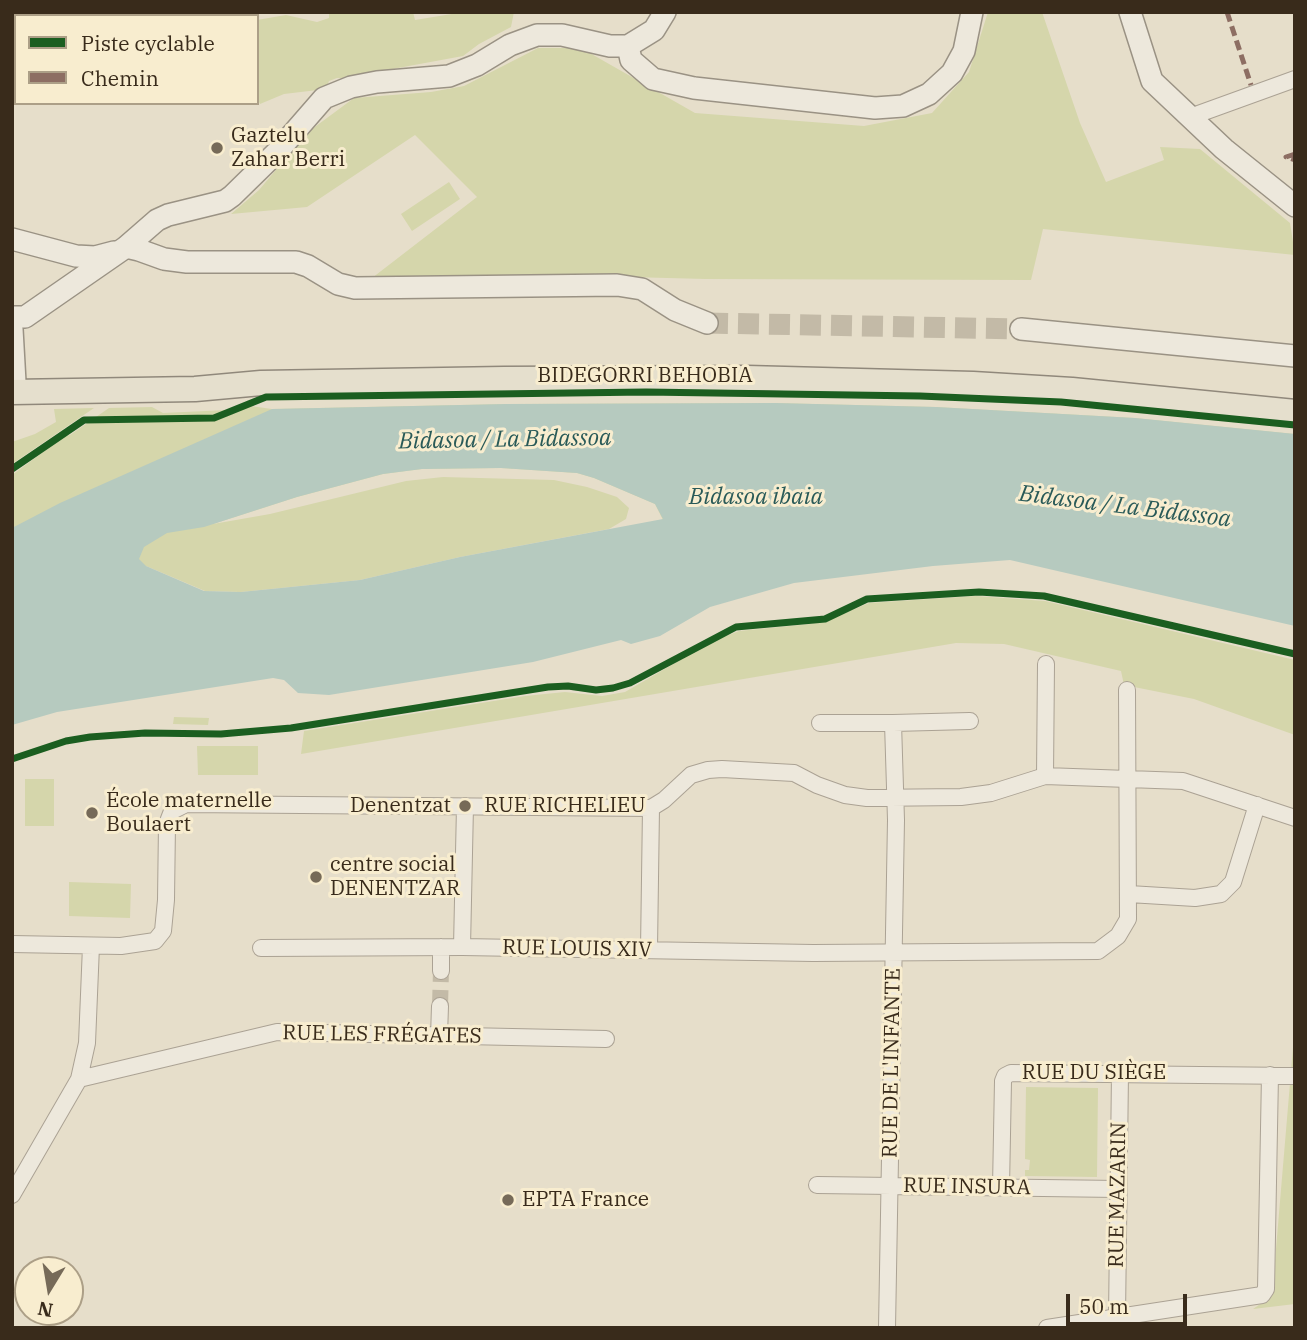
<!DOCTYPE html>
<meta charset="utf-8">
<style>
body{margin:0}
#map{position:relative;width:1307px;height:1340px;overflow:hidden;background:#e6deca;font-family:"IBM Plex Serif",serif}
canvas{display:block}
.frame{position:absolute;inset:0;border:14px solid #392b1b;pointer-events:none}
.legend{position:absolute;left:14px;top:14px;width:245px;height:91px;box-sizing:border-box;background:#f8edcf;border:2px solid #ac9f87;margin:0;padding:9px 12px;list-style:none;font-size:21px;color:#392b1b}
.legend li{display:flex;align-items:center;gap:14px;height:35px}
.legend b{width:35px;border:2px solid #ac9f87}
.north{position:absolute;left:14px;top:1256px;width:70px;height:70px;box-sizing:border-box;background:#f8edcf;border:2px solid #ac9f87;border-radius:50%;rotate:191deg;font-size:19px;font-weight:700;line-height:28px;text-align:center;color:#392b1b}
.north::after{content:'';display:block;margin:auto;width:24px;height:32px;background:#766a58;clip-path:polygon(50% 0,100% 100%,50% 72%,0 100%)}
.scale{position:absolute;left:1066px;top:1294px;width:121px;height:32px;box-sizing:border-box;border:4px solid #392b1b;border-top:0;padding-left:9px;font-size:21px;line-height:24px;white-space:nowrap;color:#392b1b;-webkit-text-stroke:5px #f8edcf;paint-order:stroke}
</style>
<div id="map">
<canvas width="1307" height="1340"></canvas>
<div class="frame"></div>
<ul class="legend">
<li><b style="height:9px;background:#1b5e20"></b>Piste cyclable</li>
<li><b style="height:9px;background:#8d6e63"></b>Chemin</li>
</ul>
<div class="north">N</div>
<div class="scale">50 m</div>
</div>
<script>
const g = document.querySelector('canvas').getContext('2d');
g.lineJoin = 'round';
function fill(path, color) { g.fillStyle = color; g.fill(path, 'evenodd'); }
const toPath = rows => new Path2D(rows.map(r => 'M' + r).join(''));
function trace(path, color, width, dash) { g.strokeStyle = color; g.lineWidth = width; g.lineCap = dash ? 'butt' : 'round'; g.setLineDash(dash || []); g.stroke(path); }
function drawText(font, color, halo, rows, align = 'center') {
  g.font = font + ' "IBM Plex Serif",serif'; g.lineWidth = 6; g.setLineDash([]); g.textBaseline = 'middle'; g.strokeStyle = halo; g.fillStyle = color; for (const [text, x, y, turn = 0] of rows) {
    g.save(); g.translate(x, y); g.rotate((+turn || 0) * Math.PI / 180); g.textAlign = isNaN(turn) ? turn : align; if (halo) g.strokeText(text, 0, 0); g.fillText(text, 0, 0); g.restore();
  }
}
const green = toPath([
 [329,12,413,12,415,20,464,12,514,12,511,27,479,44,463,56,387,70,354,79,337,78,329,81,326,89,284,94,260,104,258,100,257,20,286,15,317,22,329,18],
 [988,12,1042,12,1080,123,1106,182,1164,160,1160,147,1200,149,1290,223,1295,255,1043,229,1031,280,706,279,629,277,372,278,477,197,415,135,307,207,231,214,259,190,308,132,354,98,431,92,464,86,538,48,581,48,695,113,864,126,932,113,969,72],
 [449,182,460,199,412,231,401,214],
 [775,403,936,407,1135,418,1295,434,663,520,655,504,594,478,577,473,501,468,422,469,383,474,297,497,213,524,270,514,406,481,443,477,554,480,587,487,617,497,629,508,626,519,609,529,460,557,360,580,241,592,205,591,146,566,12,608,12,475,65,436,70,435,109,408,152,407,163,413,227,410,243,405,272,409,507,404],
 [94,408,12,464,12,442,35,434,56,422,54,409],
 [976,596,1045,601,1295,660,1295,735,1194,699,1124,685,1121,671,1004,644,956,643,301,754,304,731,525,696,565,692,602,696,625,692,713,641,739,631,810,624,833,618,869,603],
 [174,717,209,718,208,725,173,724],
 [197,746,258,746,258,775,198,775],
 [25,779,54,779,54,826,25,826],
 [69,882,131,884,130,918,69,916],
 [1295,1024,1295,1304,1253,1309,1272,1296],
 [1026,1087,1098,1088,1097,1177,1025,1176,1025,1170,1029,1170,1030,1160,1025,1159]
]);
const water = toPath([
 [775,403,936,407,1135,418,1295,434,1295,626,1010,560,933,566,794,583,710,607,660,636,631,644,621,640,533,662,329,695,298,693,284,680,273,678,57,712,12,725,12,528,60,503,272,409,507,404],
 [501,468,577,473,594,478,655,504,663,519,460,557,360,580,241,592,204,591,146,566,139,559,144,547,167,533,204,527,297,497,383,474,422,469]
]);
const streetTunnel = toPath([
 [440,1006,441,971]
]);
const secondaryTunnel = toPath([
 [707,323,1021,329]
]);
const street = toPath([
 [1190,117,1295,79],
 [820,723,893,723],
 [1045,776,1046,664],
 [1129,894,1195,898,1221,894,1233,882,1257,805],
 [12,944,121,946,155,941,163,931,166,900,167,824,172,811,186,804,651,808,664,800,691,775,708,770,722,769,794,773,817,785,845,795,867,798,961,797,991,793,1045,776,1183,781,1295,818],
 [462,947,465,806],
 [261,948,462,947,813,953,1098,951,1118,936,1128,919,1127,690],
 [649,949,651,808],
 [441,971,441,947],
 [439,1036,440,1006],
 [79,1079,277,1032,606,1039],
 [817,1185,1118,1189],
 [1001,1187,1003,1081,1005,1076,1011,1073,1295,1076],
 [12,1195,79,1079,87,1043,91,946],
 [1117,1317,1120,1073],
 [887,1328,896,820,893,723,970,721],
 [1047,1328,1262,1295,1266,1289,1270,1075]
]);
const secondary = toPath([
 [1130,12,1152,81,1224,149,1295,206],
 [628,46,631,60,653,79,694,88,875,108,903,106,929,94,952,73,964,51,972,12],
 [12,239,76,256,95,257,114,252],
 [126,247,139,250,164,259,187,262,296,262,308,266,338,284,355,288,617,285,642,289,675,310,707,323],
 [12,317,25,317,126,247,157,220,168,215,225,201,232,196,277,152,324,98,351,87,377,82,449,76,477,65,510,45,537,35,562,35,610,46,628,46,654,30,665,12],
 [12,329,15,382],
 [1021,329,1295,356]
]);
const primary = toPath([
 [12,392,195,389,261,383,504,379,747,378,973,384,1072,390,1295,412]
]);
const quiet = toPath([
 [1227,12,1251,85],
 [1295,154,1286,157,1295,160]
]);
const cycleway = toPath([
 [12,469,84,420,214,418,266,397,646,392,920,396,1061,402,1295,425],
 [12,759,66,741,90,737,145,733,221,734,291,728,548,687,568,686,596,690,613,688,630,683,736,627,825,619,867,599,979,592,1044,596,1295,654]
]);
const markers = [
 [217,148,7,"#766a58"],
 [465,806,7,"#766a58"],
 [92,813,7,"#766a58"],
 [316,877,7,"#766a58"],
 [508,1200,7,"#766a58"]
];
const poiNames = [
 ["Gaztelu",231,136],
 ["Zahar Berri",231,160],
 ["École maternelle",106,801],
 ["Boulaert",106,825],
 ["Denentzat",451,806,"right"],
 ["centre social",330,865],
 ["DENENTZAR",330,889],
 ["EPTA France",522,1200]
];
const streetNames = [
 ["BIDEGORRI BEHOBIA",645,376],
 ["RUE RICHELIEU",565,806],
 ["RUE LOUIS XIV",577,949,1],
 ["RUE LES FRÉGATES",382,1035,1],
 ["RUE DE L'INFANTE",892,1063,-89],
 ["RUE DU SIÈGE",1094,1073],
 ["RUE INSURA",967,1187,1],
 ["RUE MAZARIN",1118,1195,-89]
];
const waterNames = [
 ["Bidasoa / La Bidassoa",505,440,-1],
 ["Bidasoa ibaia",756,497],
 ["Bidasoa / La Bidassoa",1125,507,7]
];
fill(green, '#d5d6ab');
fill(water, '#b6cabf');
trace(streetTunnel, '#c3baa7', 16, [16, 8]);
trace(secondaryTunnel, '#c3baa7', 21, [21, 10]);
trace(street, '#aba294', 18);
trace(secondary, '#9a9284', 24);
trace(primary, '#90887b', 27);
trace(street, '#ede8dc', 16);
trace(secondary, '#ede8dc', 21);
trace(primary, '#e5dfcd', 24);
trace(quiet, '#8d6e63', 5, [10, 5]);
trace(cycleway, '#1b5e20', 7);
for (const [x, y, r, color] of markers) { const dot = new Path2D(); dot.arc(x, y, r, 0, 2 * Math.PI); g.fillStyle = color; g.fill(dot); trace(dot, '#f8edcf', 2.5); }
drawText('21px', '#392b1b', '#f8edcf', poiNames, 'left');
drawText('21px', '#392b1b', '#f8edcf', streetNames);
drawText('italic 23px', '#295a58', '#f8edcf', waterNames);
</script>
